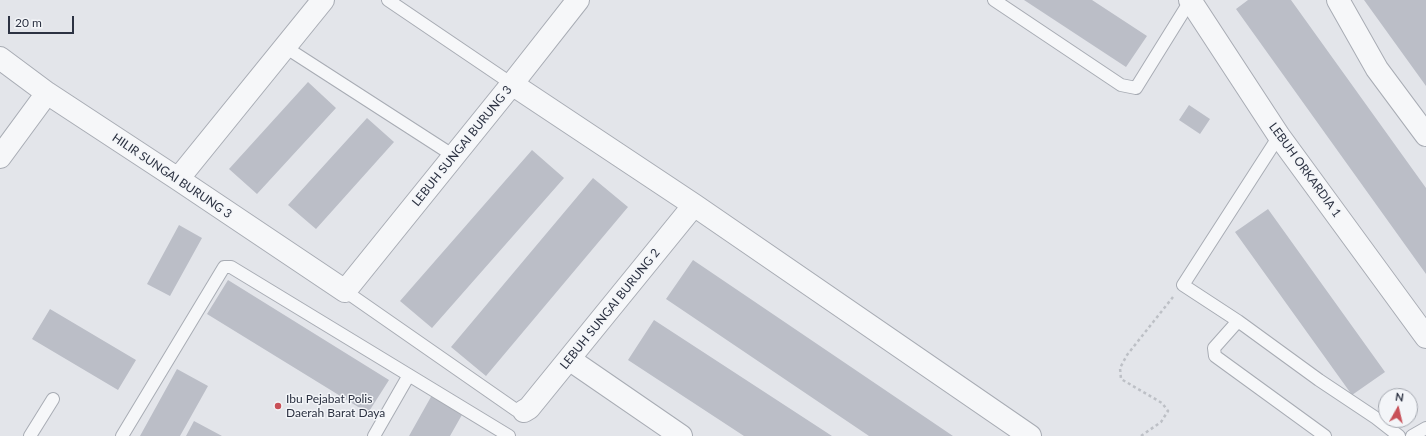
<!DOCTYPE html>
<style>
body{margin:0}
#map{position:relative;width:1426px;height:436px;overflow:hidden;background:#e3e5ea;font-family:Lato,sans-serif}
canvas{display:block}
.north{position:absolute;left:1378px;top:388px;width:40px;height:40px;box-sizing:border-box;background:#f3f5f8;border:1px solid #a3a7af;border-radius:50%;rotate:8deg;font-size:11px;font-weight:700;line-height:16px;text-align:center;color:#2c3242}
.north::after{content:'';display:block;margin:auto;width:14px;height:18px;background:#c85058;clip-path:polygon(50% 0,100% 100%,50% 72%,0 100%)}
.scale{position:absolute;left:8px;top:16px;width:66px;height:18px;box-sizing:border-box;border:2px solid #2c3242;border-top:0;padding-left:5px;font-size:12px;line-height:14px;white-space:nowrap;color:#2c3242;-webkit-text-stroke:3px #f3f5f8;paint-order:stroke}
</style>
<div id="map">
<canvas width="1426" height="436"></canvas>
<div class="north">N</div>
<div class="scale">20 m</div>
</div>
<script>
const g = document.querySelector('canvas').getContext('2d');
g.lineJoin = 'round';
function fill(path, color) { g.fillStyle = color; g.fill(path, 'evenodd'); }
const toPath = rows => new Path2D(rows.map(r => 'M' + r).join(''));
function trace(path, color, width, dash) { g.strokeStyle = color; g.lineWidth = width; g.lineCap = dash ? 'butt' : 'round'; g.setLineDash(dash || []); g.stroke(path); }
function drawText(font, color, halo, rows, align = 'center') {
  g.font = font + ' Lato,sans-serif'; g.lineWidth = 3; g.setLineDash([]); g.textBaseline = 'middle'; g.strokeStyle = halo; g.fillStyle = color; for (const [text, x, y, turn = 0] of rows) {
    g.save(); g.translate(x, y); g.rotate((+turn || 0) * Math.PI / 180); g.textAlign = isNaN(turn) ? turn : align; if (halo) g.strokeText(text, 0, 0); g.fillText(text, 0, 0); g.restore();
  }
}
const building = toPath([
 [1024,0,1092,0,1147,36,1126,67],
 [1248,0,1291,0,1426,188,1426,274,1236,9],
 [1364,0,1426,0,1426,86],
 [308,82,336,108,257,194,229,169],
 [1189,105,1210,119,1200,134,1179,120],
 [367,118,394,142,316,229,288,205],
 [532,150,564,178,432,328,400,301],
 [593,178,628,207,486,376,451,347],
 [1268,209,1385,372,1352,395,1235,232],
 [179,225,202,238,170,296,147,284],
 [693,260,953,436,869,436,666,299],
 [228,280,389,380,368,413,207,314],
 [50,309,136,360,118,390,32,339],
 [654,320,832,436,744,436,628,360],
 [177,369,208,386,180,436,140,436],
 [432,395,463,413,450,436,409,436],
 [194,421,222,436,186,436]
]);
const path = toPath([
 [1141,436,1161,422,1168,411,1162,403,1121,379,1120,368,1127,355,1173,297]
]);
const lane = toPath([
 [388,0,512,84],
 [994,0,1121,85,1136,88,1190,1],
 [285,47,454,156],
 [1279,136,1183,285,1238,321,1319,380,1376,418,1399,436],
 [345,291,516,410,524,411],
 [1238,321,1214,348,1215,356,1325,436],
 [30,436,53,399],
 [122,436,224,267,231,267,509,436],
 [374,436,409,375],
 [1412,436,1426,428]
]);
const street = toPath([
 [1190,0,1279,136,1426,337],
 [1338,0,1377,69,1426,135],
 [0,58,47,93,178,179,345,291,512,84,578,0],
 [512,84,694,205,1030,436],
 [0,157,47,93],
 [178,179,323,0],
 [569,359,681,436],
 [524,411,529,408,694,205]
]);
const markers = [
 [278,406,4,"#c85058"]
];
const streetNames = [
 ["LEBUH SUNGAI BURUNG 3",462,146,-51],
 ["LEBUH ORKARDIA 1",1305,170,54],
 ["HILIR SUNGAI BURUNG 3",172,176,34],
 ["LEBUH SUNGAI BURUNG 2",610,309,-51]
];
const poiNames = [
 ["Ibu Pejabat Polis",286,399],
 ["Daerah Barat Daya",286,413]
];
fill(building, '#bbbec7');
trace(lane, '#a8acb4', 14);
trace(street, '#a8acb4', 24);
trace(path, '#bdc0c6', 2.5, [3, 3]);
trace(lane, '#f6f7f9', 12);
trace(street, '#f6f7f9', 22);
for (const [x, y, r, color] of markers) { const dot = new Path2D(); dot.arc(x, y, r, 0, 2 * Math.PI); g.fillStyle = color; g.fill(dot); trace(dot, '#f3f5f8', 1.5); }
drawText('12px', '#2c3242', '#f3f5f8', streetNames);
drawText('12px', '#2c3242', '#f3f5f8', poiNames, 'left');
</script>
